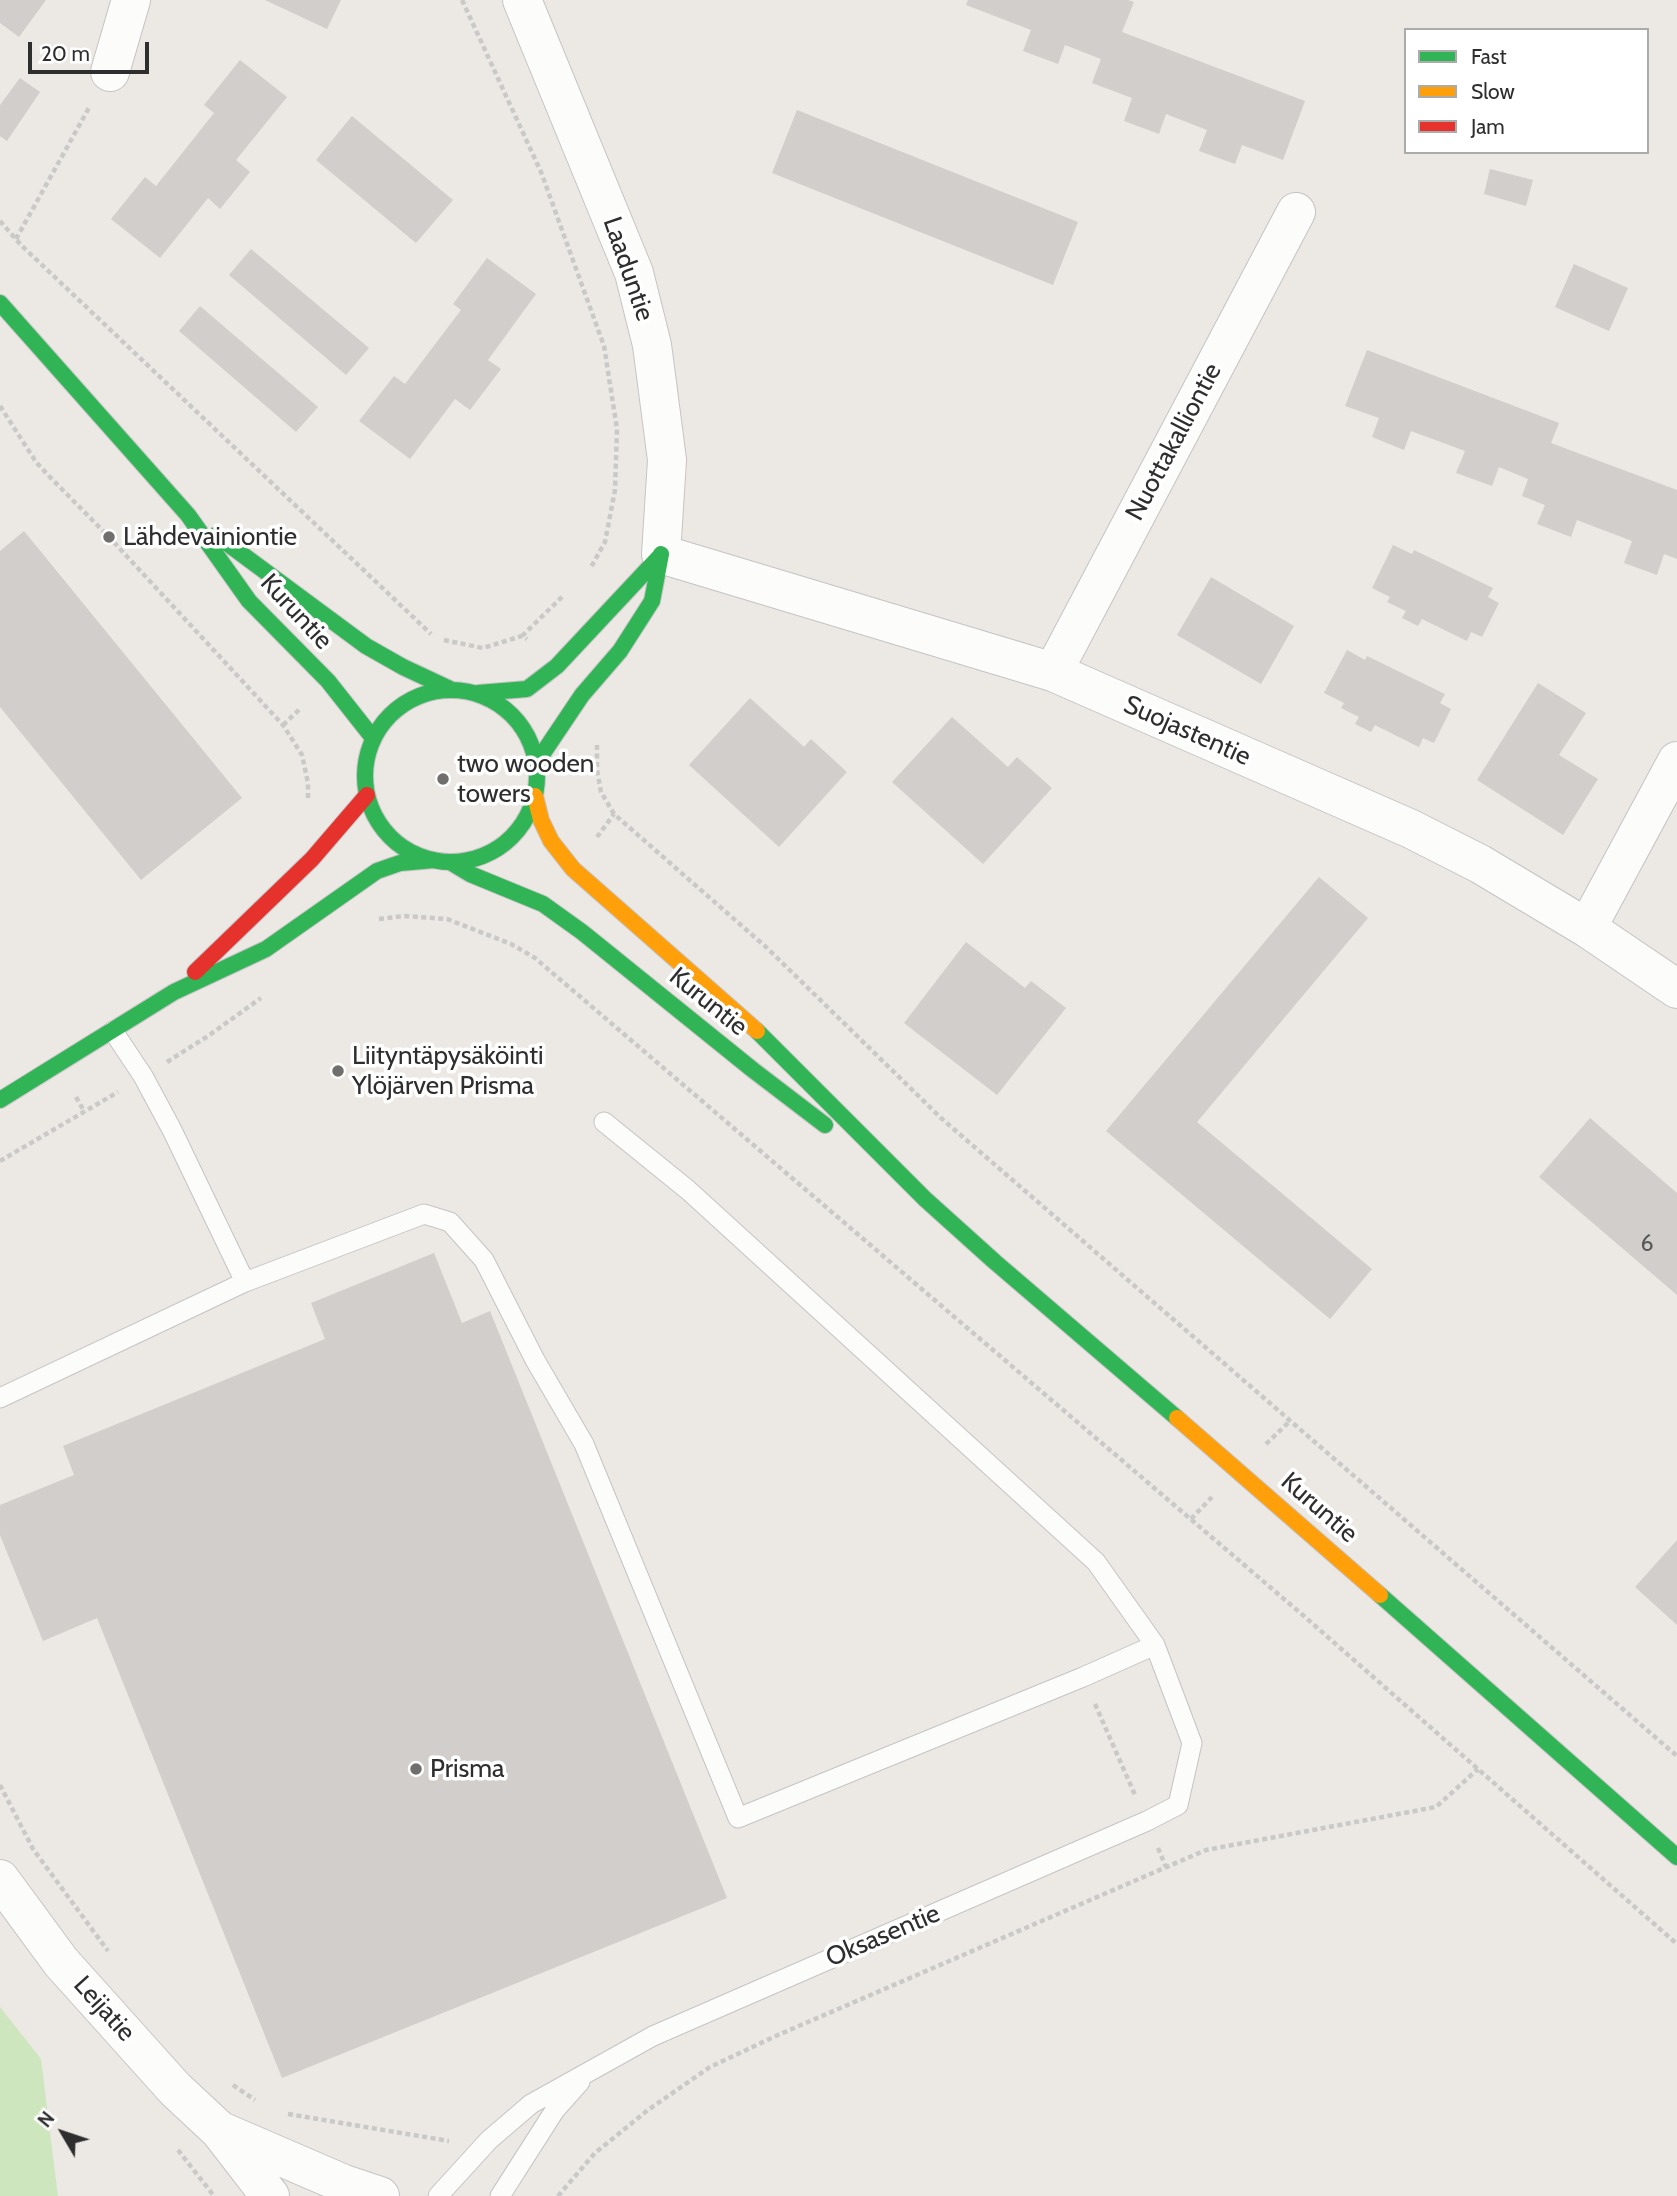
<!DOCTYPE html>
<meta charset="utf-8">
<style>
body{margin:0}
#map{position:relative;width:1677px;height:2196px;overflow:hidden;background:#ece8e4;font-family:Cabin,sans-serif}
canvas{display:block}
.legend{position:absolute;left:1404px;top:28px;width:245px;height:126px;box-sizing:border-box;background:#fff;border:2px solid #ababab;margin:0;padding:9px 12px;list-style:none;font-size:21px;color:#2e2e2e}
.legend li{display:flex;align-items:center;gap:14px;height:35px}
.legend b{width:35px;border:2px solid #ababab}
.north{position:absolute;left:28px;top:2098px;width:70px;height:70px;-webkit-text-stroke:5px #fff;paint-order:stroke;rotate:309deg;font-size:19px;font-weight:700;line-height:28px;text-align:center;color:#2e2e2e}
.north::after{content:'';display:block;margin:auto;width:24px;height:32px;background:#2e2e2e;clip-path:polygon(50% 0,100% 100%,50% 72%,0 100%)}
.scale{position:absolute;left:28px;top:42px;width:121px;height:32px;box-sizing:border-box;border:4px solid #2e2e2e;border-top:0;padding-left:9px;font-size:21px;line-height:24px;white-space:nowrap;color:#2e2e2e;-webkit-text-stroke:5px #fff;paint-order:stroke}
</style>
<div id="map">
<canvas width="1677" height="2196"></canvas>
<ul class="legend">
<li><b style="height:9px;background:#30b455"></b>Fast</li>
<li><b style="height:9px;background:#ff9f0a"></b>Slow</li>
<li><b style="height:9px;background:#e5322d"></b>Jam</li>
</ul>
<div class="north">N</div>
<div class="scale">20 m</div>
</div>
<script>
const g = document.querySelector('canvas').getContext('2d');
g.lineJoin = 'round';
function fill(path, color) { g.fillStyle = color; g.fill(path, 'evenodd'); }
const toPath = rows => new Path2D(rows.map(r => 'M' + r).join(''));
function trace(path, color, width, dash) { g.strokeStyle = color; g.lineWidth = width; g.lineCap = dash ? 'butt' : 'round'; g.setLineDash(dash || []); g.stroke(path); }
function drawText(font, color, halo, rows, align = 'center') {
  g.font = font + ' Cabin,sans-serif'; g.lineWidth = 7; g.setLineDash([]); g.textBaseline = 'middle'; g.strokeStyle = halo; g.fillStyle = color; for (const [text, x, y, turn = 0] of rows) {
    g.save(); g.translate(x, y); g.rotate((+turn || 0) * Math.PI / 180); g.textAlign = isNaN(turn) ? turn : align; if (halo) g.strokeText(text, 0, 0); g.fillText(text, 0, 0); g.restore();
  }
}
const green = toPath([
 [0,2007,41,2059,58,2196,0,2196]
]);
const building = toPath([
 [0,0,46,0,19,37,0,23],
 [265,0,341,0,327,29],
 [968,0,1128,0,1134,2,1122,32,1305,101,1283,160,1242,145,1235,164,1199,151,1207,130,1166,114,1159,134,1124,121,1132,98,1092,83,1101,59,1065,45,1058,64,1023,51,1031,30,966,5],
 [240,60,287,97,236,160,250,172,220,209,208,198,160,258,111,219,145,177,156,186,214,113,204,105],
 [20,78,40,92,7,141,0,136,0,105],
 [797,110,1078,222,1053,285,772,173],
 [352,116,453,200,416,243,316,160],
 [1490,169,1533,180,1526,206,1484,194],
 [251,249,369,348,346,375,229,275],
 [487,258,536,294,488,360,501,369,470,410,455,399,410,459,359,421,394,376,405,384,461,310,453,304],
 [1574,264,1628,288,1609,331,1555,307],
 [200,306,318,407,296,432,179,331],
 [1367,350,1559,423,1551,443,1677,490,1677,559,1664,554,1657,575,1624,563,1632,541,1577,520,1571,537,1537,524,1545,505,1522,496,1528,479,1499,467,1492,486,1456,473,1465,451,1411,431,1404,450,1372,437,1379,418,1345,406],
 [24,531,242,798,141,880,0,707,0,551],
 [1393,545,1412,554,1414,550,1493,588,1488,597,1499,603,1482,637,1471,632,1467,641,1422,619,1418,626,1402,618,1406,611,1387,602,1390,597,1372,588],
 [1211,577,1294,626,1261,684,1177,635],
 [1347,650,1365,660,1367,656,1445,694,1440,703,1451,709,1434,743,1423,738,1419,747,1375,725,1371,732,1355,724,1359,717,1341,708,1344,703,1324,693],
 [1538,683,1586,713,1559,755,1598,779,1563,835,1477,780],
 [750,698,804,747,811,739,847,772,779,847,689,765],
 [952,717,1008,767,1017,757,1052,788,983,864,892,782],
 [1319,877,1368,918,1197,1122,1372,1269,1330,1319,1106,1131],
 [966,942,1025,988,1031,981,1066,1008,997,1095,904,1023],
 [1590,1118,1677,1193,1677,1295,1539,1177],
 [434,1253,462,1323,490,1311,727,1898,282,2078,97,1618,43,1641,0,1535,0,1505,74,1475,63,1446,325,1339,311,1303],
 [1677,1540,1677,1625,1635,1587]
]);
const path = toPath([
 [462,0,541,172,604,346,617,429,615,490,605,542,590,569],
 [0,221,22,246,431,634],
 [16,239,90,106],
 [0,406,36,462,47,474,109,537,283,725,302,755,308,783,308,801],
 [522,636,564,595],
 [444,640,483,648,522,636,527,639],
 [283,725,300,709],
 [597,745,597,770,601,792,614,814,766,947,941,1118,1677,1756],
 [597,837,614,814],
 [379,919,404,916,447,919,511,944,535,958,1305,1617,1677,1944],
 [167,1062,208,1036,261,998],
 [76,1097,84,1111],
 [0,1161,118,1092],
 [1266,1444,1290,1421],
 [1191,1519,1212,1497],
 [1095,1704,1135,1795],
 [0,1785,33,1849,108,1951],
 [1158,1848,1166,1867],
 [233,2085,255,2100],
 [288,2114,449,2141],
 [178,2150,214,2196],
 [558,2196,595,2153,648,2110,710,2067,778,2035,1206,1850,1436,1807,1478,1769]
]);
const lane = toPath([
 [113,1031,143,1076,172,1130,245,1282],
 [604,1122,688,1190,1096,1562,1155,1645],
 [0,1398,245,1282,424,1214,450,1222,484,1260,535,1360,584,1444,738,1818,1083,1677,1155,1645,1192,1743,1178,1805,1147,1821,653,2036,531,2104,489,2140,438,2196],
 [500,2196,555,2110,580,2082]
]);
const street = toPath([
 [522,0,634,273,652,345,667,460,661,554,1053,672,1411,829,1480,864,1587,928,1677,989],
 [110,72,131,0],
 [1053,672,1296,212],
 [1587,928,1677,761],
 [0,1879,61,1962,175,2089,219,2130,270,2196],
 [221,2131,344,2184,380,2196]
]);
const fast = toPath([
 [0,303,188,515,249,601,328,681,373,738],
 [216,535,366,646,403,667,450,689],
 '365 776a86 86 0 1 1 172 0a86 86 0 1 1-172 0Z',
 [478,693,527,689,557,666,660,556],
 [537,762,582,695,620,651,652,601,661,554],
 [450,862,470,874,543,904,582,932,753,1070,825,1125],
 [757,1031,925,1199,995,1262,1177,1418],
 [0,1100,174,992,266,949,377,871,400,863,434,860],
 [1380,1595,1677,1857]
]);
const slow = toPath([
 [535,796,541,820,551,841,573,869,757,1031],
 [1177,1418,1380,1595]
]);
const jam = toPath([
 [195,972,312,859,367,795]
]);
const markers = [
 [109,537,7,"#706f6e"],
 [443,779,7,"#706f6e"],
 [338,1071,7,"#706f6e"],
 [416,1769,7,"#706f6e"]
];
const numberNames = [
 ["6",1647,1244]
];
const streetNames = [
 ["Laaduntie",628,269,71],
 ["Nuottakalliontie",1174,442,-62],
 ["Kuruntie",296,612,47],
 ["Suojastentie",1187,731,24],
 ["Kuruntie",708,1002,39],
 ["Kuruntie",1319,1508,41],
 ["Oksasentie",883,1936,-23],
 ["Leijatie",104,2009,48]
];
const poiNames = [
 ["Lähdevainiontie",123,537],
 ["two wooden",457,764],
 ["towers",457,794],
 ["Liityntäpysäköinti",352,1056],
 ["Ylöjärven Prisma",352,1086],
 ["Prisma",430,1769]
];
fill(green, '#cee6be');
fill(building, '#d1cecb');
trace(lane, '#c5c4c5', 21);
trace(street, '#c5c4c5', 40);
trace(fast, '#c5c4c5', 18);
trace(slow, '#c5c4c5', 18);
trace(jam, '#c5c4c5', 18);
trace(path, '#c9c9c8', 4.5, [5, 3.5]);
trace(lane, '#fcfcfb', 19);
trace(street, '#fcfcfb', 38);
trace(fast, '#30b455', 16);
trace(slow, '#ff9f0a', 16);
trace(jam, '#e5322d', 16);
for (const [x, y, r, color] of markers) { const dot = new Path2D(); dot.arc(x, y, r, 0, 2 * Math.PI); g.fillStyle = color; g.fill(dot); trace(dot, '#fff', 2.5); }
drawText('23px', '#585857', null, numberNames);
drawText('26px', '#2e2e2e', '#fff', streetNames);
drawText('26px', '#2e2e2e', '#fff', poiNames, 'left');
</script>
